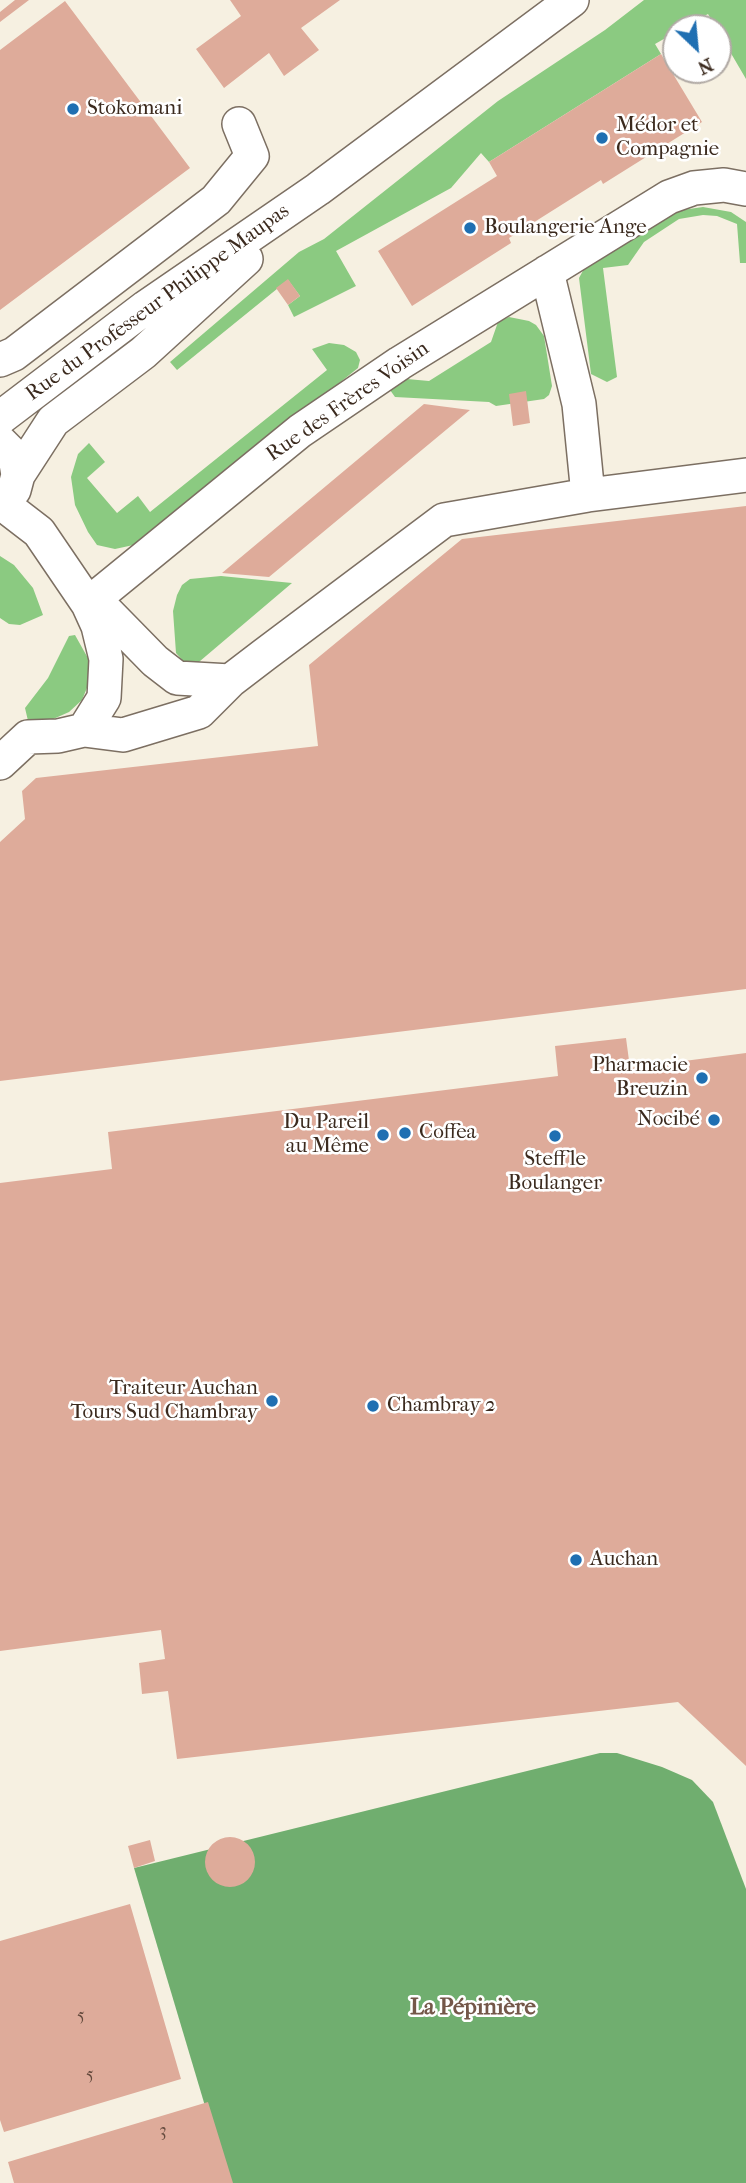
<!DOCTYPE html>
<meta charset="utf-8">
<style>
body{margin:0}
#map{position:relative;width:746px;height:2183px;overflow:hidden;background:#f6f0e1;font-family:"IM FELL French Canon",serif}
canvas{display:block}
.north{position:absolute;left:662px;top:14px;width:70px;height:70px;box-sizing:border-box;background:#fff;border:2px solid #b1aaa5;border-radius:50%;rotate:154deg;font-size:19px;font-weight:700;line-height:28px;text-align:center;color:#3b2a1e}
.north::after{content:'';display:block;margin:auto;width:24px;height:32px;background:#1f6fb2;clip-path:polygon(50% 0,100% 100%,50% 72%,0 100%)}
</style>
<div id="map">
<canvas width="746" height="2183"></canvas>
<div class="north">N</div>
</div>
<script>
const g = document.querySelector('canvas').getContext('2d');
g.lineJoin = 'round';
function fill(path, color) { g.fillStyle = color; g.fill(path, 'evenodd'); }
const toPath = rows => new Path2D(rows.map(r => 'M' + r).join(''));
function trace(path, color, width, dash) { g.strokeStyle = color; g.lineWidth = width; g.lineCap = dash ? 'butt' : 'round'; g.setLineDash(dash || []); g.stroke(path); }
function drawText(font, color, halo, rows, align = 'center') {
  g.font = font + ' "IM FELL French Canon",serif'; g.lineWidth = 5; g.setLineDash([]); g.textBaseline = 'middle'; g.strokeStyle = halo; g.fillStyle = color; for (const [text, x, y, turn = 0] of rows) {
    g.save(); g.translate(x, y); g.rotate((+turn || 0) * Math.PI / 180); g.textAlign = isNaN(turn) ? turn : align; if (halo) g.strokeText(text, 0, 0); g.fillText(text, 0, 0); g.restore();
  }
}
const green = toPath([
 [644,0,746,0,746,79,708,14,682,28,676,28,676,32,655,44,661,54,489,162,481,153,451,188,336,251,356,286,294,317,288,305,300,296,288,280,177,370,170,362,299,252,324,239,498,101,605,30],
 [703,207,731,212,746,222,746,263,740,263,737,224,717,216,703,215,679,219,644,242,628,265,603,268,617,377,607,382,591,374,579,278,585,267,662,220,682,210],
 [509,317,529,321,536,325,544,336,552,386,549,395,544,399,496,406,489,402,395,397,390,390,407,379,429,381,491,342,498,322],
 [329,343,344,345,356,352,360,360,358,368,138,544,115,549,97,545,88,532,75,505,71,477,78,454,89,443,105,462,87,478,117,513,138,496,150,512,327,370,312,349],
 [0,556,14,565,33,588,43,615,20,625,9,624,0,618],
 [221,576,292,583,193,667,185,663,176,653,173,611,177,595,182,585,190,579],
 [75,635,89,660,91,678,82,700,69,712,51,720,29,725,25,708,48,678,69,636]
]);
const forest = toPath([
 [600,1753,617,1753,662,1767,692,1780,713,1802,746,1889,746,2183,228,2183,134,1868]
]);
const building = toPath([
 [15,0,29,0,0,22,0,12],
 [230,0,340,0,301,28,319,50,284,76,269,53,224,88,196,49,241,16],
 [65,1,190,168,0,310,0,50],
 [661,54,702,122,603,184,601,180,509,238,511,243,412,306,378,251,497,176,489,162],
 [288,279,300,296,288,305,276,288],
 [526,391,530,423,513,426,509,394],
 [424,404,470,410,269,577,222,573],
 [746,506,746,989,0,1081,0,842,25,819,22,791,36,778,318,746,309,665,462,539],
 [626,1038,630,1068,746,1053,746,1766,678,1702,177,1759,168,1691,142,1694,139,1663,165,1659,161,1630,0,1651,0,1183,112,1169,108,1132,558,1076,555,1046],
 '205 1862a25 25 0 1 1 50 0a25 25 0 1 1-50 0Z',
 [150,1840,155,1861,134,1868,128,1846],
 [130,1904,181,2079,4,2132,0,2120,0,1941],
 [208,2102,233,2183,14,2183,8,2162]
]);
const minor = toPath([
 [547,272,579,404,588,495],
 [0,360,14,354,216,200,252,156,239,124],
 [0,418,146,307,318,189,572,0],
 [0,442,10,452,16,463,18,475,14,490],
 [18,475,53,421,143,353,246,259],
 [4,505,39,532,88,604,98,626,106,659,104,698,84,730],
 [88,604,300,431,400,363,669,197,694,188,724,185,746,189],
 [88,604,104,609,155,661,177,678,230,681],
 [0,763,28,737,58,736,84,730,123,735,199,712,230,681,264,655,444,520,588,495,746,475]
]);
const markers = [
 [73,109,7,"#1f6fb2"],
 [602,138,7,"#1f6fb2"],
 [470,228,7,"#1f6fb2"],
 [702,1078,7,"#1f6fb2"],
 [714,1120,7,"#1f6fb2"],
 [405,1133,7,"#1f6fb2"],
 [383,1135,7,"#1f6fb2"],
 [555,1136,7,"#1f6fb2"],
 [272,1401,7,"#1f6fb2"],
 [373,1406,7,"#1f6fb2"],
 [576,1560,7,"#1f6fb2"]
];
const numberNames = [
 ["5",81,2017],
 ["5",90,2076],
 ["3",163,2132]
];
const poiNames = [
 ["Stokomani",87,109],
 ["Médor et",616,126],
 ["Compagnie",616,150],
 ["Boulangerie Ange",484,228],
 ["Pharmacie",688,1066,"right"],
 ["Breuzin",688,1090,"right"],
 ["Nocibé",700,1120,"right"],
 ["Du Pareil",369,1123,"right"],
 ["au Même",369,1147,"right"],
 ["Coffea",419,1133],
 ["Steff le",555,1160,"center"],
 ["Boulanger",555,1184,"center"],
 ["Traiteur Auchan",258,1389,"right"],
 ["Tours Sud Chambray",258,1413,"right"],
 ["Chambray 2",387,1406],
 ["Auchan",590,1560]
];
const streetNames = [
 ["Rue du Professeur Philippe Maupas",158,303,-36],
 ["Rue des Frères Voisin",348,402,-35]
];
const neighbourhoodNames = [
 ["La Pépinière",473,2008]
];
fill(green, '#8bca81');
fill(forest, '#70ae6f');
fill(building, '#deab9a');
trace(minor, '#7c6f62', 36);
trace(minor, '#fff', 33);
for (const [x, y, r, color] of markers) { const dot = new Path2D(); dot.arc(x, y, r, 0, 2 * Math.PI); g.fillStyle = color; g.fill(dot); trace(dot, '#fff', 2.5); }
drawText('18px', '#644a3d', null, numberNames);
drawText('21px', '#3b2a1e', '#fff', poiNames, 'left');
drawText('21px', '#3b2a1e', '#fff', streetNames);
drawText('bold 23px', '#745749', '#fff', neighbourhoodNames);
</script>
